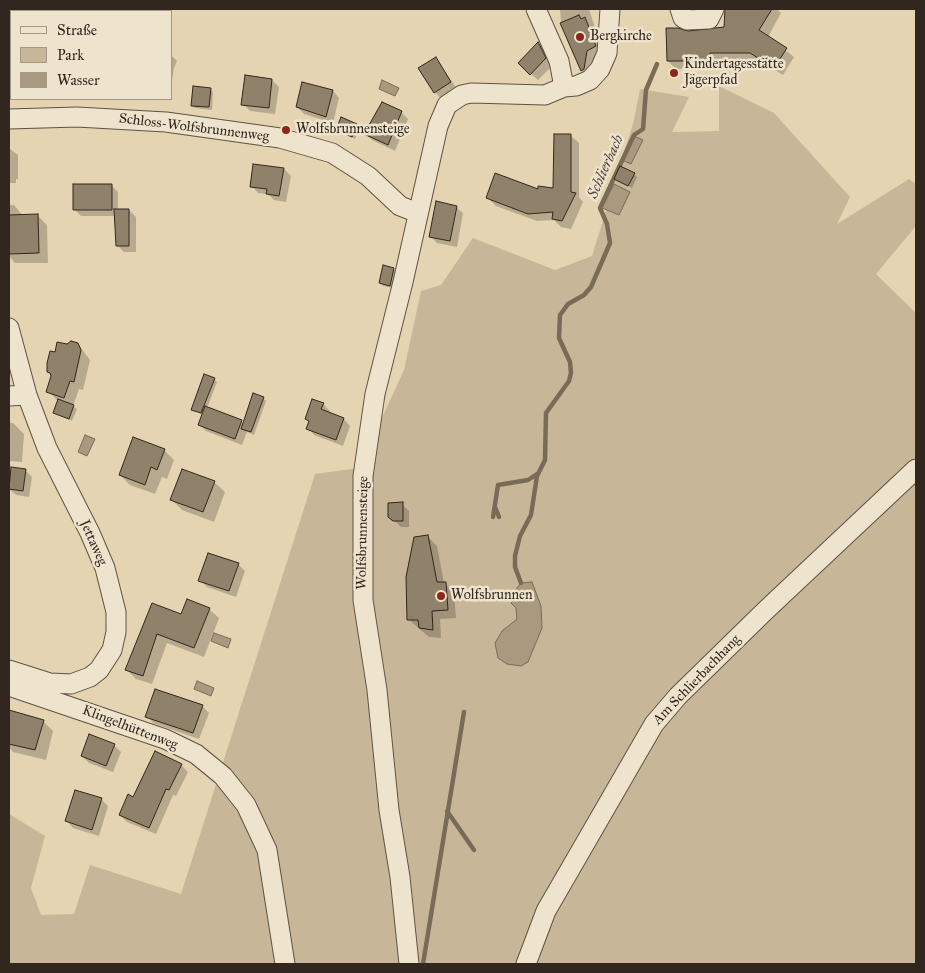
<!DOCTYPE html>
<meta charset="utf-8">
<style>
body{margin:0}
#map{position:relative;width:925px;height:973px;overflow:hidden;background:#e5d4b1;font-family:"IM FELL Great Primer",serif}
canvas{display:block}
.frame{position:absolute;inset:0;border:10px solid #32271e;pointer-events:none}
.legend{position:absolute;left:10px;top:10px;width:162px;height:90px;box-sizing:border-box;background:#eee3cc;border:1px solid #a39886;margin:0;padding:6px 9px;list-style:none;font-size:15px;color:#32271e}
.legend li{display:flex;align-items:center;gap:10px;height:25px}
.legend b{width:25px;border:1px solid #a39886}
</style>
<div id="map">
<canvas width="925" height="973"></canvas>
<div class="frame"></div>
<ul class="legend">
<li><b style="height:6px;background:#eee3cc"></b>Straße</li>
<li><b style="height:14px;background:#c7b798"></b>Park</li>
<li><b style="height:14px;background:#a8997f"></b>Wasser</li>
</ul>
</div>
<script>
const g = document.querySelector('canvas').getContext('2d');
g.lineJoin = 'round';
function fill(path, color) { g.fillStyle = color; g.fill(path, 'evenodd'); }
const toPath = rows => new Path2D(rows.map(r => 'M' + r).join(''));
function trace(path, color, width, dash) { g.strokeStyle = color; g.lineWidth = width; g.lineCap = dash ? 'butt' : 'round'; g.setLineDash(dash || []); g.stroke(path); }
function drawText(font, color, halo, rows, align = 'center') {
  g.font = font + ' "IM FELL Great Primer",serif'; g.lineWidth = 5; g.setLineDash([]); g.textBaseline = 'middle'; g.strokeStyle = halo; g.fillStyle = color; for (const [text, x, y, turn = 0] of rows) {
    g.save(); g.translate(x, y); g.rotate((+turn || 0) * Math.PI / 180); g.textAlign = isNaN(turn) ? turn : align; if (halo) g.strokeText(text, 0, 0); g.fillText(text, 0, 0); g.restore();
  }
}
const green = toPath([
 [719,86,774,113,850,197,837,224,909,179,916,184,916,226,876,274,916,313,916,964,9,964,9,814,45,836,31,888,41,915,74,914,90,865,181,894,315,474,359,468,404,370,421,291,441,285,473,238,555,270,592,256,634,120,640,89,689,97,672,132,719,131]
]);
const water = toPath([
 [382,80,399,88,395,96,379,89,382,80],
 [634,136,643,140,631,164,622,160,634,136],
 [614,184,630,192,619,215,602,208,614,184],
 [85,435,95,439,87,456,78,452,85,435],
 [532,582,541,606,542,628,528,662,521,666,507,664,498,658,495,643,502,631,517,619,516,608,511,603,514,599,514,592,521,583,532,582],
 [214,633,231,639,228,648,211,641,214,633],
 [197,681,214,688,211,696,194,689,197,681]
]);
const shadow = toPath([
 [560,9,589,9,604,55,591,80,582,71,561,23],
 [725,9,777,9,781,13,768,37,794,57,783,75,759,60,717,61,717,68,676,69,668,61,687,33,725,28],
 [10,37,11,38,11,63,9,61],
 [538,43,545,50,552,66,538,80,519,63],
 [171,55,177,61,174,68,171,86],
 [436,58,457,89,441,99,435,92],
 [272,80,279,87,275,114,250,111,243,104],
 [303,84,333,91,339,98,333,123,304,114,297,107],
 [210,89,213,92,212,110,195,108,192,105],
 [376,112,401,112,408,119,395,151,372,140,365,134],
 [356,125,359,128,355,139,337,130],
 [570,135,579,143,579,197,583,202,571,229,561,227,554,220,537,221,496,206,487,197,554,190],
 [9,148,18,155,18,179,16,179,16,183,9,183],
 [254,166,284,169,291,176,286,202,274,200,268,194,258,193,252,186],
 [634,174,637,177,632,188,616,179],
 [111,185,118,192,118,210,129,210,136,217,136,252,124,252,117,245,115,216,81,216,74,209],
 [9,205,14,205,23,216,38,216,47,225,48,263,15,263,9,256],
 [456,207,463,213,457,247,437,243,430,236],
 [394,269,397,272,393,288,383,286,380,283],
 [78,344,90,360,83,390,79,389,73,406,77,409,72,421,54,412,58,401,48,391,52,376,48,371,56,354,68,345],
 [214,379,217,382,207,408,244,423,263,398,266,401,254,435,247,432,242,445,206,431,199,424,203,415,192,409],
 [323,404,330,411,329,413,344,419,350,426,343,446,314,435,308,428,310,422,306,419],
 [9,423,13,423,24,434,22,462,9,461],
 [164,450,174,460,167,479,162,477,155,494,130,485,120,475],
 [25,470,32,477,29,497,16,495,9,489],
 [214,482,225,492,214,522,182,510,172,500],
 [402,504,409,511,409,527,401,527,390,516],
 [428,537,437,546,444,583,454,592,456,618,440,619,441,638,429,637,408,619],
 [238,564,245,571,236,597,207,587,200,580],
 [153,605,182,616,209,609,219,618,204,657,167,643,152,684,136,679,126,669],
 [202,706,209,713,199,739,153,723,147,716],
 [11,712,43,721,53,731,46,760,13,752,9,747],
 [114,745,121,752,113,772,89,763,82,756],
 [181,765,188,772,176,796,173,795,156,834,127,822,120,815,133,798],
 [101,799,108,806,99,836,73,828,67,821]
]);
const stream = toPath([
 [495,507,499,517],
 [493,517,498,485,528,480,537,474],
 [521,583,515,567,515,556,520,536,531,515,537,476,545,460,546,413,569,381,571,373,570,362,559,338,560,315,568,304,584,295,591,287,610,243,607,224,600,208,634,135,643,129,646,90,657,64],
 [447,811,474,850],
 [423,964,464,712]
]);
const building = toPath([
 [725,9,772,9,759,30,787,48,774,68,750,53,710,53,710,61,667,61,666,28,678,28,688,31,724,27,725,9],
 [579,15,581,19,585,17,596,46,587,51,584,69,581,71,560,23,579,15],
 [538,42,546,58,530,75,518,63,538,42],
 [436,57,451,82,434,93,418,68,436,57],
 [245,75,272,79,269,108,241,105,245,75],
 [302,82,333,90,326,117,296,107,302,82],
 [193,86,211,88,209,107,191,106,193,86],
 [382,102,402,111,388,145,364,134,382,102],
 [341,117,357,124,352,137,336,130,341,117],
 [554,134,571,134,571,192,576,193,562,221,552,219,553,212,528,214,486,198,495,173,538,189,538,186,553,188,554,134],
 [253,164,284,168,279,196,266,194,267,189,250,187,253,164],
 [620,166,635,173,628,186,614,179,620,166],
 [73,184,112,184,112,210,73,210,73,184],
 [436,201,457,206,450,241,429,237,436,201],
 [114,209,129,209,129,246,116,246,114,209],
 [38,214,39,253,9,254,9,215,38,214],
 [383,265,394,268,390,286,379,283,383,265],
 [71,341,78,343,81,350,74,382,70,381,64,398,46,392,51,376,50,373,47,372,47,363,50,351,55,352,57,342,67,344,71,341],
 [204,374,215,378,201,413,191,410,204,374],
 [253,393,264,397,251,432,241,429,253,393],
 [58,399,74,405,69,419,53,413,58,399],
 [312,399,324,403,321,409,344,418,336,440,306,429,309,421,305,419,312,399],
 [205,406,242,420,235,439,198,425,205,406],
 [133,437,165,449,157,470,151,467,145,485,119,475,133,437],
 [11,467,26,469,23,491,9,489,11,467],
 [182,469,215,481,203,512,170,500,182,469],
 [403,502,403,521,393,521,388,517,388,503,403,502],
 [428,535,437,582,446,582,448,610,432,611,433,630,419,628,418,620,407,620,406,577,414,537,428,535],
 [208,553,239,563,229,591,198,581,208,553],
 [187,599,210,608,194,648,157,634,143,676,125,670,152,603,181,614,187,599],
 [155,689,203,705,193,733,145,717,155,689],
 [9,710,44,720,35,750,9,744,9,710],
 [89,734,115,744,106,766,81,756,89,734],
 [155,751,182,764,169,790,166,789,149,828,119,815,128,794,133,797,155,751],
 [75,790,102,798,92,830,65,821,75,790]
]);
const minor = toPath([
 [536,9,559,61,564,87],
 [680,9,683,18,687,20,709,19,714,9],
 [9,119,77,117,166,122,280,138,332,153,368,176,400,206,418,213],
 [9,328,27,395,47,448,90,533,105,568,116,612,116,632,112,650,99,670,90,677,71,684,50,683,9,670],
 [9,396,27,395],
 [9,686,165,739,196,754,223,776,246,805,267,850,285,964],
 [409,964,400,877,389,810,377,690,363,600,363,476,375,394,403,282,438,126,447,105,462,95,471,93,545,95,564,87,576,86,590,80,600,69,607,53,610,9],
 [526,964,546,911,654,724,678,696,766,610,916,469]
]);
const markers = [
 [580,37,5,"#8f2418"],
 [674,73,5,"#8f2418"],
 [286,130,5,"#8f2418"],
 [441,596,5,"#8f2418"]
];
const poiNames = [
 ["Bergkirche",590,37],
 ["Kindertagesstätte",684,65],
 ["Jägerpfad",684,81],
 ["Wolfsbrunnensteige",296,130],
 ["Wolfsbrunnen",451,596]
];
const streetNames = [
 ["Schloss-Wolfsbrunnenweg",194,128,7],
 ["Wolfsbrunnensteige",363,533,-89],
 ["Jettaweg",93,543,66],
 ["Am Schlierbachhang",697,680,-46],
 ["Klingelhüttenweg",130,728,21]
];
const waterNames = [
 ["Schlierbach",606,167,-66]
];
fill(green, '#c7b798');
fill(water, '#a8997f');
trace(water, '#796b58', 1);
fill(shadow, '#0003');
trace(stream, '#796b58', 4.5);
fill(building, '#8f816a');
trace(building, '#32271e', 1);
trace(minor, '#5f5243', 21);
trace(minor, '#eee3cc', 19);
for (const [x, y, r, color] of markers) { const dot = new Path2D(); dot.arc(x, y, r, 0, 2 * Math.PI); g.fillStyle = color; g.fill(dot); trace(dot, '#eee3cc', 2); }
drawText('14px', '#32271e', '#eee3cc', poiNames, 'left');
drawText('14px', '#32271e', '#eee3cc', streetNames);
drawText('italic 15px', '#55493b', '#eee3cc', waterNames);
</script>
